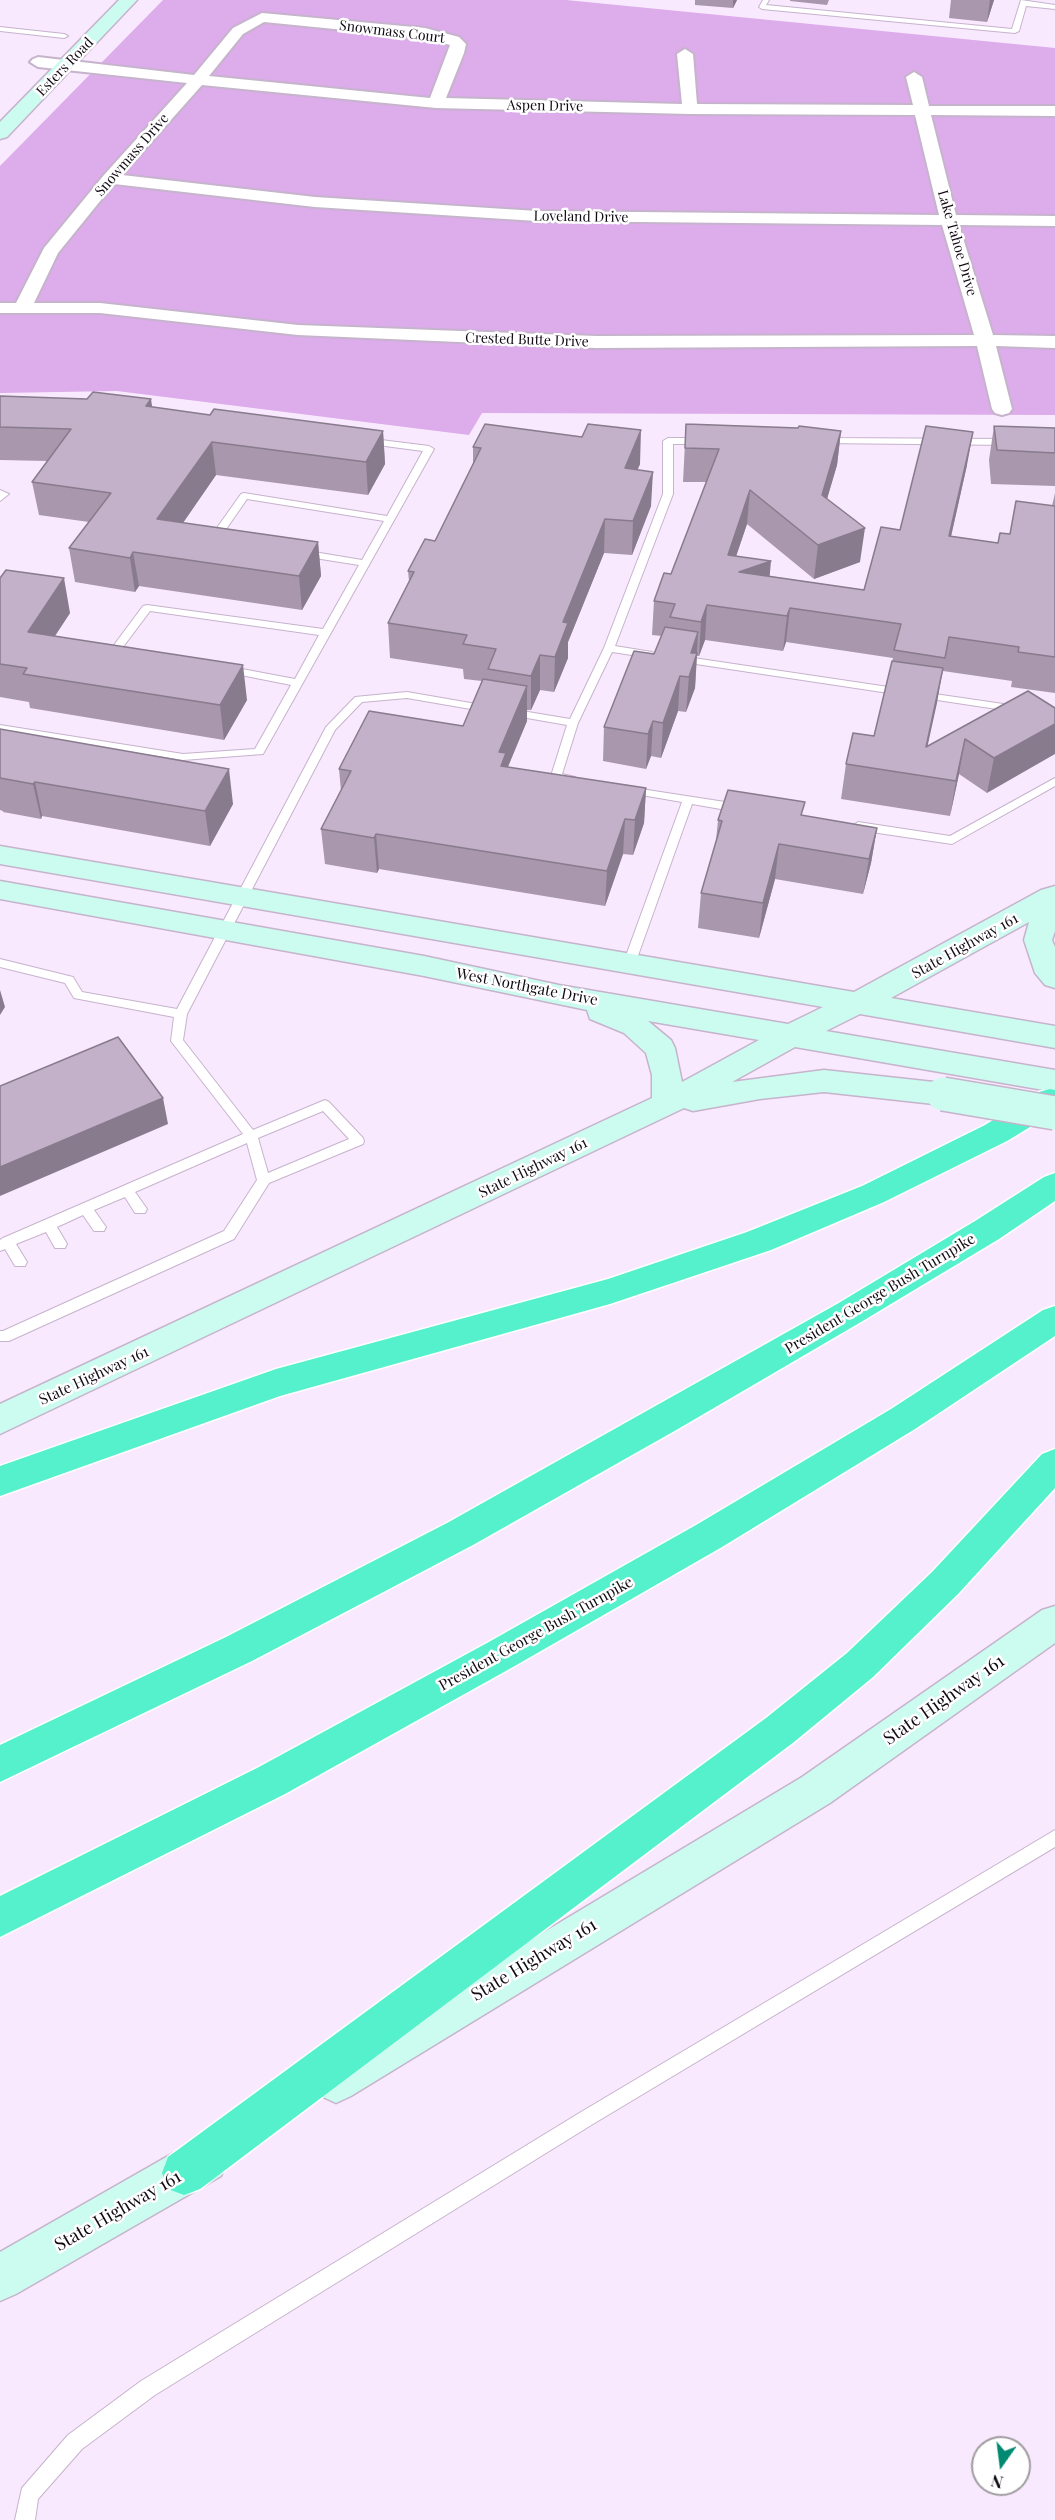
<!DOCTYPE html>
<style>
body{margin:0}
#map{position:relative;width:1055px;height:2520px;overflow:hidden;background:#f9e9fe;font-family:"Playfair Display",serif}
canvas{display:block}
.north{position:absolute;left:971px;top:2436px;width:60px;height:60px;box-sizing:border-box;background:#fff;border:2px solid #a09da1;border-radius:50%;rotate:194deg;font-size:16px;font-weight:700;line-height:24px;text-align:center;color:#110a13}
.north::after{content:'';display:block;margin:auto;width:21px;height:27px;background:#008a71;clip-path:polygon(50% 0,100% 100%,50% 72%,0 100%)}
</style>
<div id="map">
<canvas width="1055" height="2520"></canvas>
<div class="north">N</div>
</div>
<script>
const g = document.querySelector('canvas').getContext('2d');
g.lineJoin = 'round';
function fill(path, color) { g.fillStyle = color; g.fill(path, 'evenodd'); }
const toPath = rows => new Path2D(rows.map(r => 'M' + r).join(''));
function trace(path, color, width, dash) { g.strokeStyle = color; g.lineWidth = width; g.lineCap = dash ? 'butt' : 'round'; g.setLineDash(dash || []); g.stroke(path); }
function drawText(font, color, halo, rows, align = 'center') {
  g.font = font + ' "Playfair Display",serif'; g.lineWidth = 5; g.setLineDash([]); g.textBaseline = 'middle'; g.strokeStyle = halo; g.fillStyle = color; for (const [text, x, y, turn = 0] of rows) {
    g.save(); g.translate(x, y); g.rotate((+turn || 0) * Math.PI / 180); g.textAlign = isNaN(turn) ? turn : align; if (halo) g.strokeText(text, 0, 0); g.fillText(text, 0, 0); g.restore();
  }
}
const green = toPath([
 [163,0,566,0,1055,48,1055,415,482,413,469,435,117,391,0,393,0,166]
]);
const service = toPath([
 [763,0,769,0,766,5,1012,29,1021,0,1055,5,1055,9,1026,6,1019,31,1015,33,762,9,759,7,763,0],
 [0,27,64,34,68,36,64,38,0,31,0,27],
 [365,438,429,446,434,449,263,754,183,760,0,731,0,725,183,754,255,749,291,685,226,672,221,669,226,666,295,679,319,635,150,611,123,647,135,649,135,653,116,652,111,649,143,606,147,605,323,629,359,565,302,556,297,553,302,550,362,560,384,521,247,499,220,538,223,540,221,542,209,539,241,494,244,493,387,516,423,451,362,443,360,441,365,438],
 [668,438,702,438,707,441,702,444,673,444,673,494,615,646,652,652,657,655,652,658,612,652,578,723,562,774,575,777,576,779,571,782,552,778,551,776,567,725,510,715,505,712,510,709,570,719,604,648,663,494,663,441,668,438],
 [823,438,1008,439,1013,442,1008,445,820,443,820,439,823,438],
 [0,490,9,494,0,501,0,490],
 [680,656,902,689,907,692,902,695,676,661,676,657,680,656],
 [407,692,488,706,493,709,488,712,407,698,362,702,335,730,187,1014,183,1040,253,1130,325,1100,329,1102,363,1138,364,1141,363,1144,269,1183,234,1239,9,1341,0,1341,0,1331,3,1331,224,1231,257,1180,247,1143,135,1192,147,1209,145,1213,135,1213,125,1197,94,1210,106,1227,104,1231,94,1231,83,1215,57,1227,67,1244,65,1248,55,1248,46,1232,16,1244,27,1262,25,1266,15,1266,5,1249,0,1251,0,1240,3,1238,243,1134,171,1041,174,1017,74,998,65,983,0,967,0,959,73,977,82,992,177,1009,326,727,355,697,407,692],
 [323,1111,349,1139,268,1173,258,1138,323,1111],
 [921,692,1017,706,1022,709,1017,712,917,697,917,693,921,692],
 [1055,778,1055,786,952,844,858,830,852,826,858,822,950,836,1055,778],
 [628,787,738,804,744,808,738,812,692,804,635,964,629,968,623,964,682,802,624,792,622,790,628,787],
 [1055,1830,1055,1847,593,2124,155,2395,82,2449,38,2499,35,2520,15,2520,22,2488,68,2435,141,2381,581,2112,1055,1830]
]);
const minor = toPath([
 [262,13,425,28,459,37,466,44,464,53,446,98,682,104,677,54,685,49,693,54,697,104,913,105,906,77,914,72,922,77,929,106,1055,106,1055,116,931,115,956,215,1055,216,1055,226,959,225,993,335,1055,336,1055,348,996,346,1012,409,1009,413,1002,415,995,413,992,409,977,346,596,348,298,335,100,313,0,313,0,303,16,303,44,248,104,175,187,83,38,67,30,62,33,59,38,57,194,75,233,28,262,13],
 [264,22,425,38,450,45,430,98,209,76,243,34,264,22],
 [202,85,436,108,690,114,915,115,939,215,537,211,315,197,122,175,202,85],
 [114,184,315,207,537,221,942,225,974,335,596,336,298,325,100,303,34,303,58,253,114,184]
]);
const secondary = toPath([
 [119,0,137,0,7,137,0,139,0,122,119,0],
 [0,846,854,992,1041,890,1055,886,1055,931,1052,940,1055,947,1055,988,1045,985,1035,973,1024,940,1029,922,891,998,1055,1026,1055,1048,860,1014,826,1031,1055,1070,1055,1092,795,1047,732,1082,824,1070,943,1083,954,1086,958,1094,954,1102,943,1105,824,1092,760,1099,693,1111,684,1108,0,1434,0,1404,652,1098,652,1075,646,1053,624,1033,590,1019,587,1010,424,976,0,899,0,881,424,956,559,985,788,1024,823,1007,0,864,0,846],
 [648,1021,759,1040,682,1082,675,1048,671,1040,648,1021],
 [1055,1606,1055,1643,830,1803,351,2096,336,2103,321,2096,314,2081,321,2066,802,1777,1042,1610,1055,1606],
 [205,2138,221,2144,227,2160,221,2176,16,2294,0,2301,0,2252,189,2144,205,2138]
]);
const motorway = toPath([
 [1050,1089,1055,1090,1055,1112,1007,1141,884,1202,771,1250,610,1304,280,1396,0,1496,0,1466,276,1369,608,1279,747,1232,862,1186,985,1125,1039,1092,1050,1089],
 [1055,1173,1055,1201,999,1239,861,1322,678,1429,473,1545,252,1661,0,1782,0,1745,226,1637,447,1523,837,1304,975,1221,1044,1177,1055,1173],
 [1055,1306,1055,1336,915,1429,722,1547,513,1667,285,1794,0,1937,0,1896,257,1768,487,1643,696,1525,891,1409,1043,1310,1055,1306],
 [1055,1449,1055,1488,958,1594,873,1677,794,1742,200,2189,184,2195,168,2189,162,2173,168,2157,766,1718,847,1653,932,1572,1042,1454,1055,1449]
]);
const secondaryBridge = toPath([
 [943,1094,1055,1113]
]);
const wall = toPath([
 [695,0,737,0,733,8,695,5],
 [790,0,829,0,827,5,790,1],
 [951,0,994,0,987,22,949,18],
 [0,396,152,407,210,415,383,431,385,464,368,495,216,475,183,523,318,542,321,576,302,610,139,586,135,592,75,582,69,548,89,522,39,515,32,482,47,461,0,460],
 [686,424,841,431,837,465,827,499,860,562,814,579,747,524,736,556,769,576,864,590,900,530,967,465,951,537,998,543,1052,506,1055,493,1055,693,1011,687,1012,681,943,671,938,692,927,747,1028,691,987,793,959,774,950,816,841,799,846,764,874,736,893,658,786,642,783,651,705,640,699,656,697,656,695,688,686,712,678,711,661,758,651,756,646,769,603,761,604,727,654,654,662,636,652,635,654,601,671,574,706,482,683,482],
 [994,426,1055,429,1055,486,991,484,989,460],
 [473,447,640,464,637,470,651,506,632,555,604,553,568,642,568,658,554,692,540,690,531,710,527,710,527,721,508,767,646,788,644,823,633,855,623,854,605,906,379,869,377,873,325,864,321,829,341,791,339,769,463,726,482,681,464,679,463,669,390,658,388,623,409,581,408,571,435,541,473,464],
 [0,578,70,613,55,636,247,700,224,740,30,708,29,702,0,697],
 [0,729,233,804,210,846,42,816,41,819,3,812,3,811,0,810],
 [803,816,877,828,871,863,863,894,775,879,759,938,698,928,701,893,716,841,718,820]
]);
const shadedWall = toPath([
 [733,0,737,0,733,8],
 [990,0,994,0,987,22],
 [151,399,156,432,146,406],
 [641,430,640,464,624,502,625,468],
 [383,431,385,464,368,495,366,462],
 [841,431,837,465,818,529,822,495],
 [973,432,967,465,943,571,949,536],
 [212,442,216,475,162,553,157,519],
 [653,472,651,506,632,555,633,521],
 [750,490,747,524,725,589,728,555],
 [605,519,604,553,568,642,568,658,554,692,555,657,563,622],
 [865,528,860,562,814,579,818,545],
 [318,542,321,576,302,610,299,576],
 [133,552,139,586,135,592,130,558],
 [771,561,768,595,739,572],
 [64,578,70,613,35,666,28,632],
 [707,605,705,640,699,656,701,622],
 [790,608,786,642,783,651,787,616],
 [698,632,695,688,686,712,691,653],
 [540,655,540,690,531,710,531,676],
 [243,665,247,700,224,740,220,705],
 [943,668,937,703,921,776,926,747],
 [680,676,678,711,661,758,663,723],
 [527,686,527,721,506,771,501,801,499,752],
 [653,721,651,756,646,769,648,734],
 [1055,724,1055,754,987,793,994,758],
 [965,739,959,774,950,816,956,781],
 [229,769,233,804,210,846,205,811],
 [35,782,42,816,41,819,33,784],
 [646,788,644,823,633,855,635,820],
 [625,819,623,854,605,906,607,871],
 [877,828,871,863,863,894,869,859],
 [376,834,379,869,377,873,374,838],
 [779,844,775,879,759,938,763,903],
 [0,990,5,1007,0,1015],
 [163,1098,168,1124,0,1196,0,1167]
]);
const building = toPath([
 [93,392,151,399,146,406,210,415,214,409,383,431,366,462,212,442,157,519,318,542,299,576,133,552,130,558,69,548,111,493,32,482,71,429,0,427,0,396,87,399,93,392],
 [485,424,582,437,588,424,641,430,625,468,653,472,633,521,605,519,563,622,568,623,555,657,540,655,531,676,488,669,496,649,463,644,467,635,388,623,414,572,408,571,425,539,435,541,481,448,473,447,485,424],
 [686,424,798,428,799,426,841,431,822,495,865,528,818,545,750,490,728,555,771,561,739,572,864,590,881,527,900,530,926,426,973,432,949,536,998,543,1000,533,1010,534,1016,501,1055,506,1055,657,1018,652,1019,647,949,637,945,658,894,650,901,624,790,608,787,616,707,605,701,622,670,617,675,604,654,601,664,573,671,574,719,449,685,448,686,424],
 [994,426,1055,428,1055,453,997,450,994,426],
 [6,570,64,578,28,632,243,665,220,705,23,674,27,668,0,664,0,578,6,570],
 [665,627,698,632,691,653,697,653,689,677,680,676,663,723,653,721,648,734,604,727,634,651,654,654,665,627],
 [892,661,943,668,926,747,1028,691,1055,708,1055,724,994,758,965,739,956,781,846,764,853,733,874,736,892,661],
 [483,679,527,686,499,752,506,753,501,766,646,788,635,820,625,819,607,871,376,834,374,838,321,829,351,771,339,769,369,711,463,726,483,679],
 [0,729,229,769,205,811,35,782,33,784,0,778,0,729],
 [728,790,805,802,801,815,877,828,869,859,779,844,763,903,701,893,722,821,718,820,728,790],
 [118,1037,163,1098,0,1167,0,1086,118,1037]
]);
const farStreetnames = [
 ["Snowmass Court",392,32,7],
 ["Esters Road",65,67,-46],
 ["Aspen Drive",545,106,1],
 ["Snowmass Drive",132,155,-49],
 ["Loveland Drive",581,217,1],
 ["Lake Tahoe Drive",957,243,74],
 ["Crested Butte Drive",527,340,2]
];
const streetNames = [
 ["State Highway 161",965,946,-29],
 ["West Northgate Drive",527,987,11],
 ["State Highway 161",533,1168,-26],
 ["President George Bush Turnpike",880,1294,-31],
 ["State Highway 161",94,1376,-25],
 ["President George Bush Turnpike",536,1634,-29]
];
const nearStreetnames = [
 ["State Highway 161",944,1700,-35],
 ["State Highway 161",534,1960,-31],
 ["State Highway 161",118,2211,-30]
];
fill(green, '#dcaceb');
trace(service, '#c6b3cc', 2);
trace(minor, '#c6b3cc', 4);
trace(secondary, '#c6b3cc', 3);
trace(motorway, '#fff', 3);
fill(service, '#fff');
fill(minor, '#fff');
fill(secondary, '#ccfbf0');
fill(motorway, '#54f1cc');
trace(secondaryBridge, '#c6b3cc', 36, []);
trace(secondaryBridge, '#ccfbf0', 33);
fill(wall, '#a897ad');
fill(shadedWall, '#887b8d');
fill(building, '#c3b0c9');
trace(building, '#887b8d', 1.5);
drawText('14px', '#110a13', '#fff', farStreetnames);
drawText('15px', '#110a13', '#fff', streetNames);
drawText('18px', '#110a13', '#fff', nearStreetnames);
</script>
